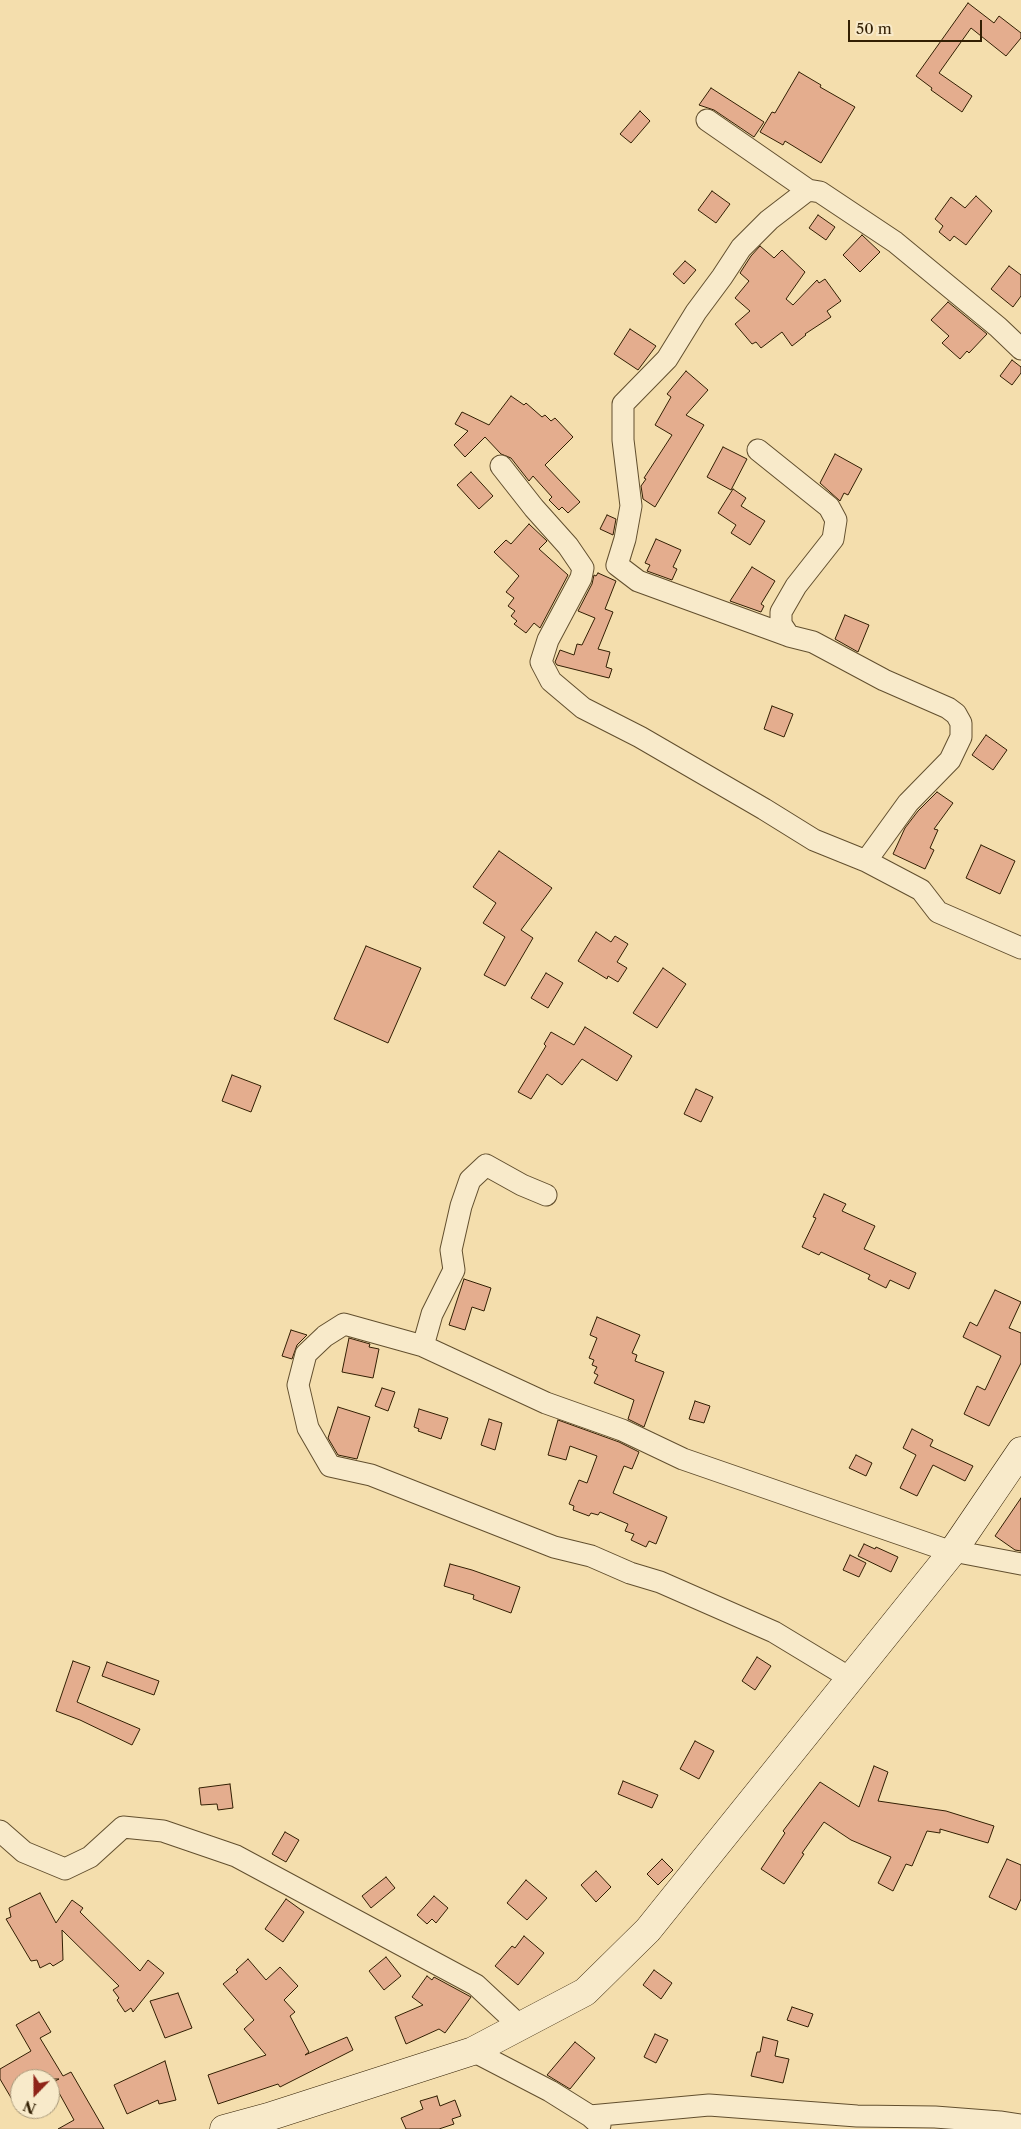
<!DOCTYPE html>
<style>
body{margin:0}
#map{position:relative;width:1021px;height:2129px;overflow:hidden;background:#f4dead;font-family:"Libre Caslon Text",serif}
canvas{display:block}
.north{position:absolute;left:10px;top:2069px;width:50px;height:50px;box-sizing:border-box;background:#f8eaca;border:1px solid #a9997a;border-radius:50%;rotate:202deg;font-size:14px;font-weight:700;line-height:20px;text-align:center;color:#321f03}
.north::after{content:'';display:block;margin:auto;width:18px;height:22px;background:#8f2418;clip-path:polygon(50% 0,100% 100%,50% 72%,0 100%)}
.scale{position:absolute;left:848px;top:20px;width:134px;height:22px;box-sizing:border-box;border:2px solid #321f03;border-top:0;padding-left:6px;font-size:15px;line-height:18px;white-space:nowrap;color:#321f03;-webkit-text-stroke:4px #f8eaca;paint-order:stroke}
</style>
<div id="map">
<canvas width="1021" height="2129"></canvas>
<div class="north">N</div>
<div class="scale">50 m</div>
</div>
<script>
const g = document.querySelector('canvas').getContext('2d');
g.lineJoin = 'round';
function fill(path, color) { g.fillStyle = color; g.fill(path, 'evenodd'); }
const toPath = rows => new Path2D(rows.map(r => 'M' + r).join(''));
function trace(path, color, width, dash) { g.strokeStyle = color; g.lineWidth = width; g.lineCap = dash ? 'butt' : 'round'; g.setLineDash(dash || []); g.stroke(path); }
const building = toPath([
 [968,3,994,23,999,16,1021,33,1021,38,1006,56,971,28,939,73,972,96,962,112,931,90,932,88,916,76,968,3],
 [799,72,821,85,820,87,855,107,821,163,785,141,783,145,760,132,772,112,775,113,799,72],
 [711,88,764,122,754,137,714,110,699,105,711,88],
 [640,111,650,121,631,143,620,134,640,111],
 [712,191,730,204,716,223,698,210,712,191],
 [976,196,992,211,966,245,954,236,950,241,939,232,943,226,935,219,951,197,965,208,976,196],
 [818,215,835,227,826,240,809,228,818,215],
 [862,235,880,252,860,272,843,255,862,235],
 [760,246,774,258,782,250,805,272,786,299,793,305,817,280,819,283,825,279,841,301,827,311,831,317,805,334,806,335,792,346,782,332,761,348,756,342,752,344,735,324,750,311,735,298,749,281,740,273,751,256,760,246],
 [685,261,696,270,684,284,673,274,685,261],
 [1009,266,1021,275,1021,296,1013,307,991,289,1009,266],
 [948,302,987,334,969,353,967,351,960,359,942,343,949,336,931,320,948,302],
 [630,329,656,346,638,370,614,354,630,329],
 [1012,360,1021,367,1021,373,1012,385,1000,376,1012,360],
 [686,371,708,390,686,415,704,425,655,507,643,499,641,486,646,479,644,478,672,435,655,425,671,397,667,394,686,371],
 [511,396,524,405,526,403,542,417,545,415,551,421,555,418,573,437,545,465,580,502,568,513,562,507,559,510,549,500,552,497,533,476,529,481,511,458,501,454,485,437,465,457,454,445,468,431,455,424,462,412,489,425,511,396],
 [723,447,747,459,731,490,707,477,723,447],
 [835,454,862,469,848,495,844,493,840,501,820,483,835,454],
 [471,472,493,496,479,509,457,485,471,472],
 [733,489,746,498,741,506,765,521,750,545,731,533,736,525,718,513,733,489],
 [607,515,616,519,613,535,600,529,607,515],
 [529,524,547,541,539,549,568,575,540,628,534,623,526,633,514,624,517,621,511,616,515,611,508,606,514,598,506,592,519,576,494,552,506,540,511,544,529,524],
 [656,539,681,550,673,567,677,569,672,580,647,571,650,565,645,563,656,539],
 [752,567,775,581,761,604,764,606,761,612,730,601,752,567],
 [598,573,616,581,605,609,613,612,598,649,610,652,606,667,612,669,609,678,557,665,555,662,560,650,574,655,577,644,582,645,595,618,578,611,592,584,594,575,596,576,598,573],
 [845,615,869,625,858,652,835,639,845,615],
 [772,706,793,714,784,737,764,729,772,706],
 [986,735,1007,750,993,770,972,755,986,735],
 [937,792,953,803,934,829,938,830,930,848,934,850,925,869,893,854,905,828,918,811,937,792],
 [981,845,1015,861,1000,894,966,878,981,845],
 [499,851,552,888,521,930,533,938,505,986,484,975,505,937,483,923,496,903,473,887,499,851],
 [596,932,611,942,615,936,628,944,617,962,627,968,618,982,608,976,607,979,578,961,596,932],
 [366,946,421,968,388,1043,334,1019,366,946],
 [663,968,686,984,657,1028,633,1013,663,968],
 [546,973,563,983,548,1008,531,998,546,973],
 [585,1027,632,1056,617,1081,582,1059,562,1085,547,1074,531,1099,518,1092,546,1046,544,1044,551,1032,574,1045,585,1027],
 [232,1075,261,1086,251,1112,222,1101,232,1075],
 [696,1089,713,1097,701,1122,684,1114,696,1089],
 [824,1194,846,1204,842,1211,875,1226,864,1249,916,1273,909,1289,890,1280,886,1288,868,1279,870,1275,821,1252,819,1255,802,1247,816,1218,813,1217,824,1194],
 [464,1279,491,1288,484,1311,472,1307,465,1330,449,1325,464,1279],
 [995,1290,1021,1302,1009,1328,1021,1333,1021,1363,989,1426,964,1414,977,1386,985,1390,1001,1356,963,1337,970,1322,977,1326,995,1290],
 [597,1317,640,1335,632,1353,637,1355,635,1361,664,1372,644,1427,628,1419,634,1400,594,1383,598,1375,594,1373,597,1367,592,1365,594,1360,589,1358,597,1338,590,1335,597,1317],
 [291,1330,307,1335,297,1345,292,1359,282,1356,291,1330],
 [349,1338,370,1344,369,1347,379,1349,373,1378,342,1372,349,1338],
 [382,1388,395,1392,388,1411,375,1406,382,1388],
 [695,1401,710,1406,704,1423,689,1419,695,1401],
 [338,1407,370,1417,357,1459,338,1455,328,1438,338,1407],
 [419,1409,448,1418,441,1439,418,1431,419,1429,414,1427,419,1409],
 [489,1419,502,1423,495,1450,481,1445,489,1419],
 [558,1420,619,1442,639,1452,632,1469,624,1466,613,1493,667,1517,656,1544,649,1541,646,1547,631,1540,634,1534,625,1531,628,1524,600,1512,598,1515,591,1513,589,1516,573,1510,574,1506,569,1504,579,1480,587,1483,597,1456,570,1446,566,1460,548,1455,558,1420],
 [912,1429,933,1440,930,1446,973,1466,965,1481,933,1465,917,1496,900,1488,916,1455,903,1448,912,1429],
 [856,1455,872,1463,866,1476,849,1468,856,1455],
 [1021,1498,1021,1551,1015,1550,995,1536,1021,1498],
 [864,1544,875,1549,876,1547,898,1557,891,1572,858,1556,864,1544],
 [850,1555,866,1563,859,1577,843,1570,850,1555],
 [450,1564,472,1570,520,1587,511,1613,473,1599,474,1595,444,1586,450,1564],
 [757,1657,771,1666,755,1690,742,1681,757,1657],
 [73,1661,90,1667,77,1702,140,1729,132,1745,80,1720,56,1711,73,1661],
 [107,1662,159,1681,154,1695,102,1676,107,1662],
 [695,1741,714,1751,699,1779,680,1769,695,1741],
 [874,1766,888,1772,878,1801,946,1811,994,1826,988,1843,940,1829,940,1833,927,1831,912,1866,906,1864,893,1891,878,1883,891,1857,851,1840,824,1822,802,1853,804,1854,784,1884,761,1869,785,1833,783,1831,820,1782,859,1807,874,1766],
 [623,1781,658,1795,652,1808,618,1794,623,1781],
 [230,1784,233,1808,218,1810,217,1804,201,1805,199,1788,230,1784],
 [285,1832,299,1840,286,1862,272,1854,285,1832],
 [662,1859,673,1870,658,1885,647,1874,662,1859],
 [1007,1859,1021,1865,1021,1899,1016,1910,989,1897,1007,1859],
 [596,1871,611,1887,596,1902,581,1885,596,1871],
 [386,1877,395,1888,371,1908,362,1896,386,1877],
 [526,1880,547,1898,527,1920,507,1903,526,1880],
 [40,1893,56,1923,72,1900,83,1908,80,1912,140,1971,148,1960,164,1973,133,2012,131,2008,125,2012,117,2000,119,1998,113,1990,119,1986,62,1930,63,1960,53,1966,50,1963,40,1968,37,1960,31,1961,6,1919,11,1917,9,1908,40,1893],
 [434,1896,448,1908,436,1923,432,1919,427,1924,417,1915,434,1896],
 [286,1899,304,1912,283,1942,265,1929,286,1899],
 [524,1936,544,1953,518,1985,495,1966,512,1946,515,1948,524,1936],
 [386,1957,401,1976,384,1990,369,1971,386,1957],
 [248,1959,266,1980,280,1967,298,1986,284,2000,295,2012,290,2016,309,2052,305,2055,347,2037,353,2050,280,2087,278,2084,218,2104,208,2075,266,2055,244,2029,254,2020,223,1984,238,1972,236,1970,248,1959],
 [654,1970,672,1983,661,1999,643,1985,654,1970],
 [427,1976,432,1980,434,1977,471,1997,445,2033,439,2029,406,2044,395,2017,423,2005,412,1997,427,1976],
 [178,1993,192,2028,165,2038,150,2001,178,1993],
 [792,2007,813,2014,808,2027,787,2020,792,2007],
 [39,2012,51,2032,40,2038,63,2076,71,2072,104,2129,58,2129,74,2120,53,2082,59,2079,20,2079,20,2113,0,2079,0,2069,31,2051,16,2025,39,2012],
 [655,2034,668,2040,656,2063,644,2057,655,2034],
 [763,2037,778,2041,775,2056,789,2059,783,2083,751,2076,757,2052,760,2052,763,2037],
 [575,2042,595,2058,570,2089,547,2075,575,2042],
 [165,2061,176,2100,159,2104,158,2100,127,2114,114,2085,165,2061],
 [437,2096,440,2106,455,2100,461,2116,452,2119,454,2124,439,2129,406,2129,401,2118,423,2109,420,2101,437,2096]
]);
const street = toPath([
 [707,120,808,190,820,192,895,242,998,327,1021,349],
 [758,450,829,507,836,520,833,539,796,586,781,612,781,624,789,636,813,642,884,680,948,708,956,714,961,723,961,737,950,760,908,803,866,861],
 [501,466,534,508,568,546,583,568,581,578,548,640,541,662,551,681,583,708,640,737,764,809,814,840,866,861,921,890,938,912,1021,948],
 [789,636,638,581,617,565,625,539,631,506,623,440,623,404,667,359,696,312,722,277,741,248,769,220,808,190],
 [546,1195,522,1185,486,1165,470,1180,461,1206,451,1250,454,1270,432,1314,423,1346,546,1403,622,1430,683,1459,952,1552],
 [423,1346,344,1324,325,1336,306,1354,298,1385,308,1428,330,1466,371,1475,554,1547,591,1556,630,1573,660,1582,774,1632,850,1678],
 [953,1551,1021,1564],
 [0,1831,24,1852,65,1869,90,1857,123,1827,163,1831,236,1856,476,1985,521,2027],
 [473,2051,550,2091,590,2116,600,2125],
 [590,2116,709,2105,857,2116,935,2117,1000,2122,1021,2125]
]);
const secondary = toPath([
 [224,2129,268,2117,473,2051,585,1992,648,1930,953,1551,1021,1451]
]);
fill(building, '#e4ad8e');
trace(building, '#321f03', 1);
trace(street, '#624f2e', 23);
trace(secondary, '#321f03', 29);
trace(street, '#f8eaca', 21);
trace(secondary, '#f8eaca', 28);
</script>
